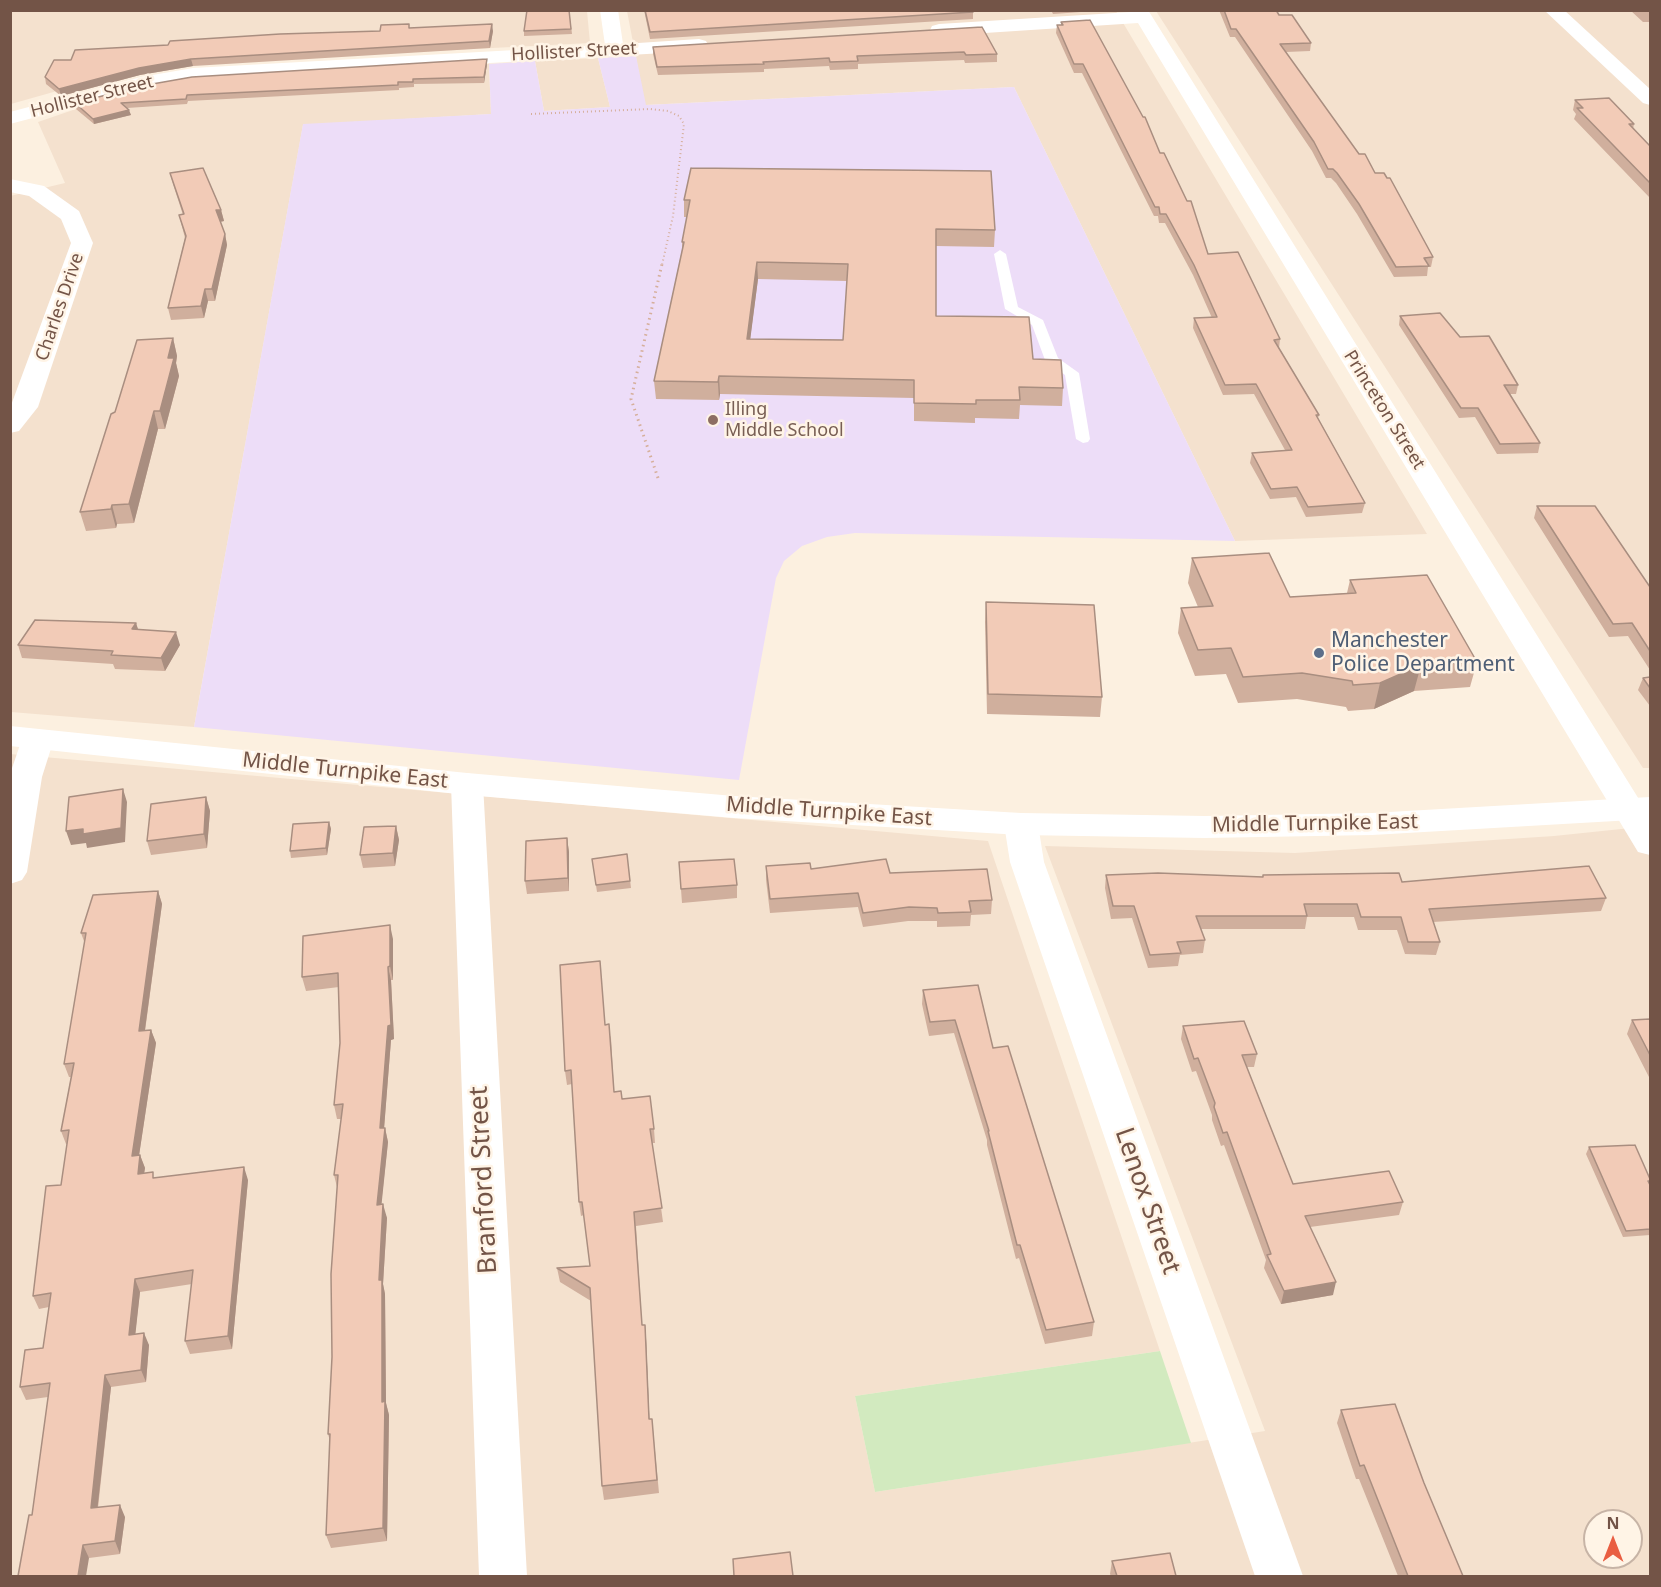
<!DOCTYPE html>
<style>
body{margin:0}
#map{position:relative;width:1661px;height:1587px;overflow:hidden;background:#fcf0e0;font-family:"Noto Sans",sans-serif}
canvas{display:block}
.frame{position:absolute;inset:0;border:12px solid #735447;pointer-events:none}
.north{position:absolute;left:1583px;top:1509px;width:60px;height:60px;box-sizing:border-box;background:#fff4e6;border:2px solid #c7b4a6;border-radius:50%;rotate:0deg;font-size:16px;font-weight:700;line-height:24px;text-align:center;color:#735447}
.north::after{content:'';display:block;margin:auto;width:21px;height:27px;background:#e95e42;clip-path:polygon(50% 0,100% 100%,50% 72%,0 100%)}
</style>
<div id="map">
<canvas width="1661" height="1587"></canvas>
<div class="frame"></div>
<div class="north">N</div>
</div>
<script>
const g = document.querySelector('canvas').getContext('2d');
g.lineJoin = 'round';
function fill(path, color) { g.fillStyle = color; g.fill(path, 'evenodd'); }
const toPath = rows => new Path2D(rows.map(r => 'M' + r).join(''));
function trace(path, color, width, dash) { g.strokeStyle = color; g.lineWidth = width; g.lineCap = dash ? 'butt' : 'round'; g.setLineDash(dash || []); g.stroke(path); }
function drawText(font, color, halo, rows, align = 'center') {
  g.font = font + ' "Noto Sans",sans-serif'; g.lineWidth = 5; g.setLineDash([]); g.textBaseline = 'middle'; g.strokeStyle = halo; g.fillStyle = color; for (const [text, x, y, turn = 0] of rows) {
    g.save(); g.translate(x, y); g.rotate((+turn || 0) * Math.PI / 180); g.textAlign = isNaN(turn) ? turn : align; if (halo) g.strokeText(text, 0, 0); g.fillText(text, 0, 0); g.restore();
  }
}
const residential = toPath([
 [11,11,587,11,590,43,199,63,110,76,11,104],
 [627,11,1116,11,1427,534,1235,541,1014,87,645,105],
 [1156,11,1650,11,1650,768,1643,768],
 [598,58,610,107,544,111,535,61],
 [489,64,491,114,303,125,194,727,11,712,10,196,65,183,38,122,105,99,197,80],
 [10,754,988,841,1160,1351,855,1396,875,1492,1265,1431,1045,846,1295,853,1554,836,1650,826,1650,1576,11,1576],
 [1595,1521,1631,1521,1631,1557,1595,1557]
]);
const education = toPath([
 [636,56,646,105,1014,87,1235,541,855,533,827,537,802,546,784,561,776,578,739,780,194,727,303,124,491,114,489,64,535,61,544,111,610,107,598,58]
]);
const green = toPath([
 [1160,1351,1191,1443,875,1492,855,1396]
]);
const pathFar1 = toPath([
 [531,114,650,109,668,111,679,116,684,124,673,216,662,265]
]);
const path = toPath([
 [658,478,631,399,662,264]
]);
const service = toPath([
 [1000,250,1006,254,1018,307,1043,320,1058,358,1079,373,1090,439,1088,442,1083,443,1076,439,1065,375,1045,360,1032,325,1005,309,994,254,1000,250]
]);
const minor = toPath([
 [600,10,618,10,623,44,699,39,706,41,708,45,706,49,699,51,193,80,142,89,10,124,10,112,141,77,193,68,605,45,600,10],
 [1130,10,1148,10,1650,817,1650,855,1638,852,1138,23,939,36,932,34,930,30,932,26,939,24,1131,12,1130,10],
 [1544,10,1564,10,1650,89,1650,105,1643,103,1544,10],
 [10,179,44,186,79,211,93,243,38,407,19,431,10,433,10,408,71,243,61,219,29,196,10,192,10,179],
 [38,729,49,732,54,739,42,777,27,872,22,880,10,884,10,774,22,739,27,732,38,729],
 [467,773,479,776,483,784,527,1576,479,1576,451,784,455,776,467,773],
 [1021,813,1033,816,1038,824,1044,862,1303,1576,1255,1576,1010,862,1004,824,1009,816,1021,813]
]);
const secondary = toPath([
 [10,726,467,773,734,796,1021,813,1205,816,1372,813,1650,797,1650,819,1372,835,1205,838,1021,835,734,818,467,795,10,746,10,726]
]);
const wall = toPath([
 [569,10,572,34,524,36,524,31],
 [644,10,972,10,973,12,973,19,650,39],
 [1051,10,1081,10,1081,12,1053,14],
 [1219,10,1276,10,1279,15,1311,43,1310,51,1286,52,1359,154,1375,173,1433,257,1431,267,1428,267,1427,276,1394,277,1357,214,1336,183,1331,178,1326,178,1312,151,1235,37,1230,37],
 [1630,10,1650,10,1650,22,1643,22],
 [1061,22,1160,153,1208,254,1280,339,1279,348,1319,415,1318,418,1365,503,1362,513,1306,517,1296,497,1270,499,1250,463,1252,453,1285,450,1254,394,1223,395,1193,328,1194,318,1212,318,1193,275,1165,223,1159,223,1158,216,1154,216,1082,73,1074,73,1056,33,1057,25,1061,25],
 [982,27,997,54,997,62,965,63,964,60,858,64,858,69,830,70,829,66,764,69,764,72,658,75,653,54,653,47],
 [410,28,493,31,490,48,193,66,140,75,61,96,46,84,45,77,71,60,168,45,380,31],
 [487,64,484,83,414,84,414,87,399,88,399,90,188,101,187,104,127,108,131,115,94,124,76,109,75,103],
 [1575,100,1634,124,1633,129,1650,146,1650,198,1574,119,1576,114,1573,110],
 [691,168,995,230,994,247,936,246,936,316,1033,359,1063,388,1062,406,1020,405,1019,419,975,418,975,423,914,421,914,398,720,394,719,400,656,399,654,381,682,250,682,242,687,217,684,217,684,200],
 [758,279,847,281,843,340,750,339],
 [170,173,221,210,224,221,220,222,225,234,227,245,215,301,208,301,204,318,171,320,168,308,185,238,179,215,183,215,173,184],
 [1400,316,1460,337,1518,385,1516,394,1510,394,1540,443,1538,453,1497,454,1475,417,1459,418,1399,325],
 [173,338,177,356,176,363,179,376,165,429,158,429,134,523,117,524,116,528,86,531,80,512],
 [1537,506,1650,587,1650,670,1628,636,1609,637,1534,518],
 [1192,558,1290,597,1347,593,1350,580,1477,662,1470,687,1414,691,1374,709,1348,711,1346,707,1297,699,1238,703,1226,674,1195,676,1178,633,1181,608,1198,607,1188,583],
 [986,602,1102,697,1100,717,987,714,985,622],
 [136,623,138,629,180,645,165,671,115,669,113,664,22,658,18,645],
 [1650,677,1650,706,1638,690,1643,678],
 [206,797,210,811,207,848,151,855,147,841],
 [329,822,331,829,327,855,291,858,290,851],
 [396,826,399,840,395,866,363,868,360,855],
 [567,838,569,852,569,891,527,894,525,881],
 [627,854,631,888,597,892,592,859],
 [679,862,737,885,737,898,682,903],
 [766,866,890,873,992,900,991,914,971,915,970,926,937,927,937,921,908,921,863,927,858,907,770,913,766,880],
 [1106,875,1263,877,1263,875,1402,882,1606,898,1601,911,1433,922,1440,942,1436,955,1405,954,1397,930,1358,930,1354,917,1307,917,1305,929,1201,929,1205,940,1203,953,1180,955,1178,966,1148,968,1132,918,1111,919,1105,888],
 [158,891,162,904,145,1031,151,1030,156,1043,139,1155,140,1155,145,1168,144,1173,155,1178,248,1180,232,1349,190,1354,185,1341,192,1284,140,1292,135,1334,149,1345,146,1382,111,1387,98,1508,125,1517,120,1554,89,1558,32,1515,48,1397,26,1400,20,1387,43,1348,49,1307,39,1309,33,1296,61,1185,67,1144,66,1144,61,1131,71,1077,69,1077,64,1064,85,944,81,933],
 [393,939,393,980,391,980,394,1039,391,1040,384,1128,385,1128,388,1142,381,1205,387,1218,383,1284,385,1294,386,1403,389,1415,387,1541,331,1548,326,1535,330,1441,328,1434,332,1357,337,1187,334,1175,341,1119,337,1119,334,1105,340,1043,339,987,306,991,302,977],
 [923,990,993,1048,1094,1322,1092,1336,1045,1344,1019,1258,1016,1259,987,1145,987,1140,954,1033,929,1036,922,1004],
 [1650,1019,1650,1079,1627,1034,1632,1020],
 [606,1025,611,1038,614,1092,654,1129,655,1143,652,1143,663,1222,636,1226,642,1325,645,1325,646,1338,649,1419,652,1419,659,1493,604,1500,602,1486,591,1301,560,1282,557,1268,590,1266,584,1215,581,1216,579,1202,572,1084,567,1085,565,1071],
 [1183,1026,1257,1054,1254,1067,1247,1067,1293,1184,1403,1202,1399,1215,1310,1227,1333,1295,1281,1304,1264,1268,1266,1260,1224,1145,1221,1146,1212,1120,1212,1115,1196,1071,1192,1072,1181,1039],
 [1589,1147,1650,1179,1650,1235,1623,1237,1586,1154],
 [1341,1410,1424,1483,1463,1576,1398,1576,1359,1479,1356,1479,1337,1423],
 [1112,1561,1176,1576,1111,1576,1110,1574]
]);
const shadedWall = toPath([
 [492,24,493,31,490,48,489,41],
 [191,59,193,66,140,75,61,96,59,89,139,68],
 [487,59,487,64,484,83,484,77],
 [129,110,131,115,94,124,93,119],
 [216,210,221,210,224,221,219,222],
 [225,234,227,245,215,301,212,289],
 [757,262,758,279,748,357,747,339],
 [205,289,208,301,204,318,201,306],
 [173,338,177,356,176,363,179,376,165,429,160,411,168,358],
 [719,376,720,394,719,400,718,382],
 [154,411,158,429,134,523,129,504],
 [112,505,117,524,116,528,111,509],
 [136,623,140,636,132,629],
 [176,632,180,645,165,671,161,658],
 [1421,665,1414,691,1374,709,1380,683],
 [123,789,127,802,125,842,87,848,86,843,71,845,66,831],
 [206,797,210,811,207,848,204,834],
 [329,822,331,829,327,855,326,848],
 [396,826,399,840,395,866,393,853],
 [567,838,569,852,569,891,568,878],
 [158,891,162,904,143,1044,139,1031],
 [390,925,393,939,393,980,390,966],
 [388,967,391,980,394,1039,391,1040,383,1142,380,1128,388,1026],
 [151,1030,156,1043,137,1169,132,1156],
 [385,1128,388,1142,380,1219,377,1205],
 [140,1155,145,1168,142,1187,138,1174],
 [244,1167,248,1180,232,1349,228,1336],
 [383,1204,387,1218,383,1284,385,1294,386,1403,389,1415,387,1541,383,1528,382,1402,379,1280],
 [135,1279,140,1292,134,1347,129,1335],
 [1336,1282,1333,1295,1281,1304,1284,1291],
 [645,1325,646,1338,650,1433,649,1419],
 [144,1333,149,1345,146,1382,141,1370],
 [105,1375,111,1387,96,1521,91,1508],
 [120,1505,125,1517,120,1554,115,1541],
 [83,1545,89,1558,86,1576,78,1576]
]);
const building = toPath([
 [527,10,569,10,571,29,524,31,527,10],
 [645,10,972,10,973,12,650,32,645,10],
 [1224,10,1276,10,1279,15,1292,15,1311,43,1280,44,1359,154,1365,154,1375,173,1384,173,1387,178,1390,178,1433,257,1424,258,1429,266,1396,267,1359,204,1337,173,1333,169,1328,169,1314,142,1236,29,1231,29,1224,10],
 [1090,20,1143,117,1145,117,1160,153,1164,153,1187,201,1191,201,1208,254,1238,252,1280,339,1274,340,1319,415,1316,415,1365,503,1308,507,1297,487,1271,489,1252,453,1292,450,1256,384,1225,385,1194,318,1217,317,1194,265,1166,214,1160,214,1159,207,1155,207,1083,64,1074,64,1057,25,1063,25,1061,22,1090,20],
 [409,24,409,28,492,24,489,41,191,59,139,68,59,89,45,77,54,60,71,60,75,50,168,45,170,41,280,34,380,31,381,25,409,24],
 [982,27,997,54,966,55,964,52,857,56,858,61,830,62,829,58,763,62,764,64,657,67,653,47,982,27],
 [487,59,484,77,413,79,413,82,398,82,398,85,187,95,186,99,121,103,129,110,93,119,75,103,141,86,192,77,487,59],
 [1609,98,1634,124,1629,124,1650,146,1650,183,1577,108,1583,108,1575,100,1609,98],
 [203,168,221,210,216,210,225,234,212,289,205,289,201,306,168,308,186,236,179,215,184,214,170,173,203,168],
 [691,168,991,171,995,230,936,229,936,316,1029,317,1033,359,1061,360,1063,388,1019,387,1020,400,976,400,976,404,914,403,914,380,719,376,718,382,654,381,684,242,682,242,690,200,684,200,691,168],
 [757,262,848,264,843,340,747,339,757,262],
 [1440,313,1460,337,1489,336,1518,385,1504,385,1540,443,1500,444,1478,408,1461,408,1400,316,1440,313],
 [173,338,168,358,174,358,160,411,154,411,129,504,112,505,111,509,80,512,111,414,115,412,137,340,173,338],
 [1537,506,1595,506,1650,587,1650,651,1632,623,1613,624,1537,506],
 [1269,553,1290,597,1356,593,1350,580,1427,575,1477,662,1421,665,1380,683,1353,685,1352,681,1302,673,1243,677,1231,648,1198,650,1181,608,1213,606,1192,558,1269,553],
 [986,602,1094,605,1102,697,988,694,986,602],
 [35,620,136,623,132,629,176,632,161,658,111,655,113,651,18,645,35,620],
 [1650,677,1650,688,1643,678,1650,677],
 [123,789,121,828,83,834,83,829,66,831,69,797,123,789],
 [206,797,204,834,147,841,151,804,206,797],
 [329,822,326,848,290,851,293,824,329,822],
 [396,826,393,853,360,855,364,827,396,826],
 [567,838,568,878,525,881,526,841,567,838],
 [627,854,630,881,596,885,592,859,627,854],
 [734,859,737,885,681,889,679,862,734,859],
 [886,859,890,873,987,869,992,900,969,901,971,912,938,913,937,908,909,907,863,913,858,893,770,899,766,866,810,863,811,869,886,859],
 [1589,866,1606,898,1429,909,1440,942,1408,942,1401,917,1361,917,1357,904,1304,904,1307,916,1196,916,1205,940,1177,942,1181,953,1150,955,1134,906,1113,906,1106,875,1158,873,1263,877,1263,875,1399,873,1402,882,1589,866],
 [158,891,139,1031,151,1030,132,1156,140,1155,138,1174,153,1172,153,1178,244,1167,228,1336,185,1341,193,1270,135,1279,129,1335,144,1333,141,1370,105,1375,91,1508,120,1505,115,1541,83,1545,78,1576,18,1576,29,1515,32,1515,50,1383,20,1387,25,1350,43,1348,51,1293,33,1296,46,1186,61,1185,69,1130,61,1131,74,1063,64,1064,86,933,81,933,93,895,158,891],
 [390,925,390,966,388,967,391,1025,388,1026,380,1128,385,1128,377,1205,383,1204,379,1280,382,1280,382,1402,385,1401,383,1528,326,1535,330,1434,328,1434,332,1357,331,1274,338,1175,334,1175,343,1104,334,1105,340,1043,338,973,302,977,303,936,390,925],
 [600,961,605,1025,609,1024,614,1092,621,1091,622,1099,650,1096,654,1129,650,1129,662,1208,634,1212,642,1325,645,1325,649,1419,652,1419,657,1480,602,1486,590,1288,557,1268,590,1266,582,1202,579,1202,571,1070,565,1071,560,965,600,961],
 [978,985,993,1048,1008,1046,1094,1322,1046,1330,1020,1245,1017,1245,988,1131,989,1131,955,1020,930,1022,923,990,978,985],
 [1650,1019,1650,1055,1632,1020,1650,1019],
 [1244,1021,1257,1054,1242,1055,1293,1184,1389,1171,1403,1202,1305,1216,1336,1282,1284,1291,1267,1255,1271,1254,1227,1132,1223,1133,1214,1107,1215,1103,1198,1058,1194,1059,1183,1026,1244,1021],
 [1635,1145,1650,1179,1650,1181,1648,1181,1650,1185,1650,1229,1626,1231,1589,1147,1635,1145],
 [1395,1404,1424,1483,1463,1576,1408,1576,1364,1465,1360,1466,1341,1410,1395,1404],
 [790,1552,793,1576,734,1576,733,1559,790,1552],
 [1170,1553,1176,1576,1117,1576,1112,1561,1170,1553]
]);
const markers = [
 [713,420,6,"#8d6e63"],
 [1319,653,6,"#5c6f8a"]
];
const farStreetnames = [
 ["Hollister Street",574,52,-3],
 ["Hollister Street",92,97,-14],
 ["Charles Drive",60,307,-71],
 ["Princeton Street",1384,410,58]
];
const farEducationnames = [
 ["Illing",725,410],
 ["Middle School",725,431]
];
const serviceNames = [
 ["Manchester",1331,641],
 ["Police Department",1331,665]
];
const streetNames = [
 ["Middle Turnpike East",345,771,6],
 ["Middle Turnpike East",829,812,4],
 ["Middle Turnpike East",1315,824,-1]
];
const nearStreetnames = [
 ["Branford Street",484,1180,-93],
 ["Lenox Street",1147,1201,71]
];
fill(residential, '#f4e1ce');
fill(education, '#edddf8');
fill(green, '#d2eabf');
trace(pathFar1, '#d6af9b', 2, [1, 3]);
trace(path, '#d6af9b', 3, [1.5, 4]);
fill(service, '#fff');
fill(minor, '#fff');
fill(secondary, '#fff');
fill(wall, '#d0af9d');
fill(shadedWall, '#a98e80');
fill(building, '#f2cbb7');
trace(building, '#a98e80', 1.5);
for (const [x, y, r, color] of markers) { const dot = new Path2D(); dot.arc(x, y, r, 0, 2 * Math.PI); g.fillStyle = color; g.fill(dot); trace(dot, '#fff4e6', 2); }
drawText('18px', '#735447', '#fff4e6', farStreetnames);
drawText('18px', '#785e54', '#fff4e6', farEducationnames, 'left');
drawText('21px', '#4e5e75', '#fff4e6', serviceNames, 'left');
drawText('21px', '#735447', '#fff4e6', streetNames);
drawText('26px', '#735447', '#fff4e6', nearStreetnames);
</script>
